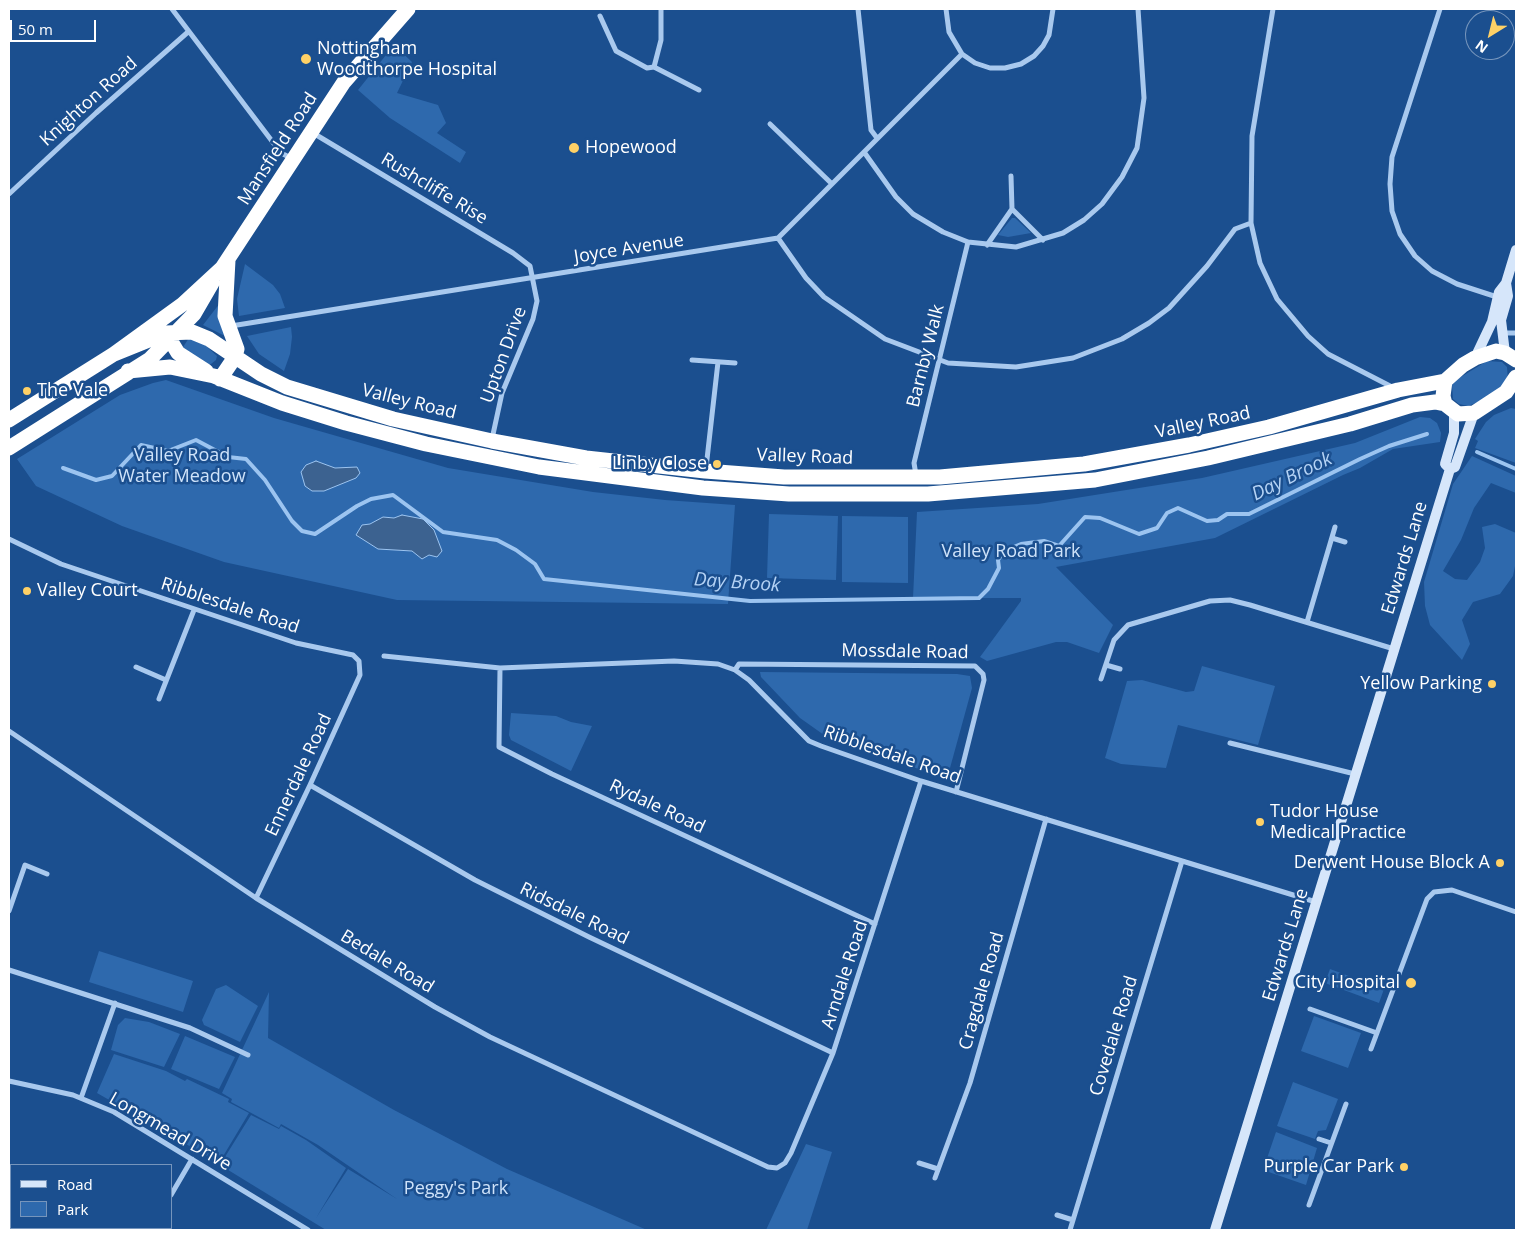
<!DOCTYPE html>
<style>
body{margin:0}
#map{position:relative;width:1525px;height:1239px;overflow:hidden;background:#1b4f8f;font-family:"Open Sans",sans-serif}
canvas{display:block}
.frame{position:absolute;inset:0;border:10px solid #fff;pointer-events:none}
.legend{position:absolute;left:10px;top:1164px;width:162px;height:65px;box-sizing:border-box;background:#1b4f8f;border:1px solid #7695bc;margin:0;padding:6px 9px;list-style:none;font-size:15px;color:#fff}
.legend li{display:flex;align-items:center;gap:10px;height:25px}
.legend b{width:25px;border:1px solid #7695bc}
.north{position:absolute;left:1465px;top:10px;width:50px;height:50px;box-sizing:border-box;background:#1b4f8f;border:1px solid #7695bc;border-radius:50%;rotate:216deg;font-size:14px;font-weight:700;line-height:20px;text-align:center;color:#fff}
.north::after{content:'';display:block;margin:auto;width:18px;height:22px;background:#ffd166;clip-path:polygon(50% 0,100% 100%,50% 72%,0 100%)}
.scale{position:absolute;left:10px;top:20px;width:86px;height:22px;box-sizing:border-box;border:2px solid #fff;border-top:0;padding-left:6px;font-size:15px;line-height:18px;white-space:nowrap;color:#fff;-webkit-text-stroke:4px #1b4f8f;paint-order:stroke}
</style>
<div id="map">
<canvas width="1525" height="1239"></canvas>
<div class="frame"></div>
<ul class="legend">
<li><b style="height:6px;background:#d6e6fa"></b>Road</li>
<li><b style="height:14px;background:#2e69ad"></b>Park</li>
</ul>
<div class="north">N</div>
<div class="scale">50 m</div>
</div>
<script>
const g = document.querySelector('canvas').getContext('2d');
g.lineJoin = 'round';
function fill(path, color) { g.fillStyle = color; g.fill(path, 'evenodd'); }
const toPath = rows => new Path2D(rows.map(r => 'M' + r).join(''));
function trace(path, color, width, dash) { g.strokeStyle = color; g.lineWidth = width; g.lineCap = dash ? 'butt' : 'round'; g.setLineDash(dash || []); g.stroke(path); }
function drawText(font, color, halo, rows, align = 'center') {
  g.font = font + ' "Open Sans",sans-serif'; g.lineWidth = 5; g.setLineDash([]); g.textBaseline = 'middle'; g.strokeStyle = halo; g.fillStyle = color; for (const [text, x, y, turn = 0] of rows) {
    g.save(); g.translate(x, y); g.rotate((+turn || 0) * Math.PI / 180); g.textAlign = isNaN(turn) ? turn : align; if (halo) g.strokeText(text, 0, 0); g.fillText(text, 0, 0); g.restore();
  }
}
const green = toPath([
 [394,45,412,62,397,93,438,105,446,123,437,133,466,152,460,163,390,118,358,90],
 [1012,218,1015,218,1031,233,1008,237,998,235],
 [245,264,273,285,280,294,285,308,239,316,237,299],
 [220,303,225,336,203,325],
 [291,327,292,337,290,354,284,371,259,354,247,336],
 [189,338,204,344,217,356,216,360,211,364,207,364,181,350],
 [1487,361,1502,362,1507,367,1508,382,1483,400,1468,406,1459,404,1453,399,1452,385,1456,380],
 [166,380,274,418,448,468,593,492,665,500,735,505,728,604,397,600,224,562,122,526,36,486,17,459,120,395,153,383],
 [1511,408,1516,409,1516,463,1475,448,1478,441,1475,439,1486,422,1494,415],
 [1420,417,1430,418,1437,423,1441,433,1440,442,1393,449,1360,468,1343,475,1215,538,1056,567,1113,625,1099,653,1067,642,1056,642,987,661,980,657,1021,601,1021,598,913,598,917,512,1038,504,1202,478,1355,443],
 [1472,456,1516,476,1516,493,1491,483,1474,508,1461,540,1443,571,1455,579,1467,580,1480,562,1485,548,1482,527,1495,524,1516,533,1516,561,1513,576,1500,594,1473,602,1462,620,1470,644,1462,660,1430,625,1425,606,1424,582,1453,484],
 [769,514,838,516,836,580,767,578],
 [842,516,908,517,908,583,842,582],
 [1202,666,1275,686,1258,745,1178,725,1166,768,1121,764,1105,758,1127,681,1142,680,1186,692,1194,691],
 [760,672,957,674,970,676,972,688,950,768,946,774,938,776,824,735,800,718,761,677],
 [511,713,556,716,571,722,592,726,571,771,511,740,509,735],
 [99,951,193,981,183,1012,89,982],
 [1330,969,1384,989,1379,1003,1325,983],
 [226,985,258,1006,240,1042,204,1025,202,1020,216,989],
 [269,992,268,1038,394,1110,507,1169,647,1230,326,1230,220,1165,251,1115,279,1129,281,1126,306,1140,346,1168,316,1218,348,1169,397,1199,318,1145,281,1124,279,1128,231,1102,232,1099,222,1093],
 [1314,1016,1361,1033,1348,1068,1301,1051],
 [125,1018,149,1022,180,1034,164,1067,111,1050,118,1025],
 [185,1036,235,1057,219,1089,171,1069],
 [114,1054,166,1071,185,1081,187,1079,229,1099,228,1102,249,1113,219,1163,97,1093],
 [1293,1082,1338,1099,1326,1130,1318,1131,1315,1139,1277,1126],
 [1276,1132,1317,1148,1306,1185,1263,1170],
 [806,1144,832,1152,807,1230,766,1230]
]);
const water = toPath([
 [316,461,335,468,357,467,360,473,356,478,324,491,312,491,305,486,301,472,306,465,316,461],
 [402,515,423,519,434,530,442,551,437,557,429,555,422,559,412,551,378,549,356,535,362,525,370,524,383,517,394,518,402,515]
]);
const stream = toPath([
 [1477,452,1516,469],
 [63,468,96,480,112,476,141,445,168,451,196,440,228,457,246,459,265,480,292,521,302,531,315,534,357,506,371,499,393,495,443,532,497,540,516,550,535,564,544,579,750,601,979,598,988,589,999,568,998,560,1004,551,1021,544,1044,541,1059,546,1085,517,1100,518,1139,534,1157,528,1167,513,1178,508,1207,521,1218,520,1227,514,1249,514,1360,459,1389,446,1427,434]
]);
const street = toPath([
 [172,9,281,153,291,158],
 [661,9,661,40,654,67,699,90],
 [858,9,871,130,877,138],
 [946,9,949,32,962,54,975,63,990,68,1005,68,1021,64,1034,56,1043,46,1049,35,1053,9],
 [1273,9,1252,136,1251,223,1260,263,1277,299,1308,336,1328,354,1394,388],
 [1440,9,1392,157,1390,184,1392,211,1400,234,1415,256,1432,271,1457,284,1497,297],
 [600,16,616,51,647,68,654,67],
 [770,124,832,184],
 [313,133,513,253,530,266,537,301,533,319,502,393,492,439],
 [864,152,896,197,913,214,943,232,968,242,1016,247,1063,233,1084,220,1102,204,1122,177,1137,148,1144,98,1138,9],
 [9,194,96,113,188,32],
 [1012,209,1043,240],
 [778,238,806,278,824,297,885,339,948,363,1016,367,1073,358,1122,339,1149,323,1169,308,1207,266,1235,229,1251,223],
 [987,245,1012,209,1011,176],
 [231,326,778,238,962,54],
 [1502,333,1516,333],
 [692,360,735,363],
 [706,468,718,362],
 [916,475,914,463,968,242],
 [1332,538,1345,542],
 [9,539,61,564,296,643,353,655,359,661,360,675,310,785,256,898],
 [1307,622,1335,527],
 [384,656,500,668,674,661,718,664,735,670,749,680,809,741,821,746,921,781,1316,902],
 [1106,665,1120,669],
 [136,667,166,680],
 [500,668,499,747,552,774,875,924],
 [735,670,739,664,975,666,983,674,984,680,956,792],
 [1101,679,1114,640,1128,625,1210,601,1230,600,1250,605,1394,649],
 [159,699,194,610],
 [9,731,256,898,435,1007,490,1037,768,1167,777,1168,785,1163,791,1153,833,1053,921,781],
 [1230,743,1355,774],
 [310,785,475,880,589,937,833,1053],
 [9,911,25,865,47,874],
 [9,970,190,1028,248,1055],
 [1310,1009,1377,1033],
 [1371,1049,1427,899,1434,892,1452,890,1516,912],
 [9,1081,73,1095,114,1112,308,1230],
 [81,1098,115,1003],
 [1319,1139,1331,1143],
 [919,1163,938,1169],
 [935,1178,970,1083,1046,819],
 [171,1195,192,1159],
 [1309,1205,1346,1104],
 [1057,1215,1073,1220],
 [151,1230,153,1228],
 [1070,1230,1182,861]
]);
const secondary = toPath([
 [1505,353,1501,320,1508,296,1506,283],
 [1475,358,1492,322,1499,292,1506,283,1516,250],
 [1450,469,1445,464,1454,433,1454,412],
 [1215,1230,1450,469,1455,467,1474,413]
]);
const highway = toPath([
 [166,333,178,353,206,371],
 [114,354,166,333,192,332,209,339,261,374,287,387,393,419,492,441,586,458,705,471,784,477,940,477,1084,464,1189,445,1269,427,1398,390,1445,381],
 [1516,360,1505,353,1496,351,1475,358,1463,365,1445,381,1443,396,1445,404,1458,414,1474,413,1506,392,1516,377],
 [128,371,170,367,214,376,282,403,346,423,426,444,539,467,703,488,789,494,928,494,1095,480,1208,458,1350,424,1412,405,1435,402,1445,404],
 [220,379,235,357,237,349,225,316,228,260],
 [9,420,114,354,183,304,222,268,344,82,408,9],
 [9,448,150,359,194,314,212,283]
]);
const markers = [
 [306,59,6,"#ffd166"],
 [574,148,6,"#ffd166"],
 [27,391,5,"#ffd166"],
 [717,464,5,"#ffd166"],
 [27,591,5,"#ffd166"],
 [1492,684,5,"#ffd166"],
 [1260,822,5,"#ffd166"],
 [1500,863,5,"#ffd166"],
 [1411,983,6,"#ffd166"],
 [1404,1167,5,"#ffd166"]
];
const poiNames = [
 ["Nottingham",317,49],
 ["Woodthorpe Hospital",317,70],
 ["Hopewood",585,148],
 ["The Vale",37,391],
 ["Linby Close",707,464,"right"],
 ["Valley Court",37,591],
 ["Yellow Parking",1482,684,"right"],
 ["Tudor House",1270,812],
 ["Medical Practice",1270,833],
 ["Derwent House Block A",1490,863,"right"],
 ["City Hospital",1400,983,"right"],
 ["Purple Car Park",1394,1167,"right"]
];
const streetNames = [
 ["Knighton Road",89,102,-42],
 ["Mansfield Road",278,149,-57],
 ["Rushcliffe Rise",434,189,31],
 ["Joyce Avenue",629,249,-9],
 ["Upton Drive",504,355,-70],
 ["Barnby Walk",926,356,-76],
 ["Valley Road",409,402,14],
 ["Valley Road",1203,423,-12],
 ["Valley Road",805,457,2],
 ["Edwards Lane",1405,558,-73],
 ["Ribblesdale Road",230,606,18],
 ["Mossdale Road",905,652,1],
 ["Ribblesdale Road",892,755,19],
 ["Ennerdale Road",299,775,-65],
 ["Rydale Road",657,807,25],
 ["Ridsdale Road",574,914,26],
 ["Edwards Lane",1286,945,-73],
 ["Bedale Road",387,962,31],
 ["Arndale Road",845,975,-72],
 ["Cragdale Road",982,991,-74],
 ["Covedale Road",1114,1036,-73],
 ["Longmead Drive",170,1132,30]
];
const parkNames = [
 ["Valley Road",182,456],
 ["Water Meadow",182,477],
 ["Valley Road Park",1011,552],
 ["Peggy's Park",456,1189]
];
const waterNames = [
 ["Day Brook",1292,477,-26],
 ["Day Brook",737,583,4]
];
fill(green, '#2e69ad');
fill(water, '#3c6290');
trace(water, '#9cc4f0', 1);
trace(stream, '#9cc4f0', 4);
trace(street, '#a9c9ee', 5);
trace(secondary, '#d6e6fa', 10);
trace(highway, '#fff', 15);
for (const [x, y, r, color] of markers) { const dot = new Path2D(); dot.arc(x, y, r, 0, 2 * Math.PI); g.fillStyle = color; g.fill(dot); trace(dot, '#1b4f8f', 2); }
drawText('18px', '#fff', '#1b4f8f', poiNames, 'left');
drawText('18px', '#fff', '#1b4f8f', streetNames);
drawText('18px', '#cfe3fa', '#1b4f8f', parkNames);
drawText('italic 19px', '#b5d3f5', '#1b4f8f', waterNames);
</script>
